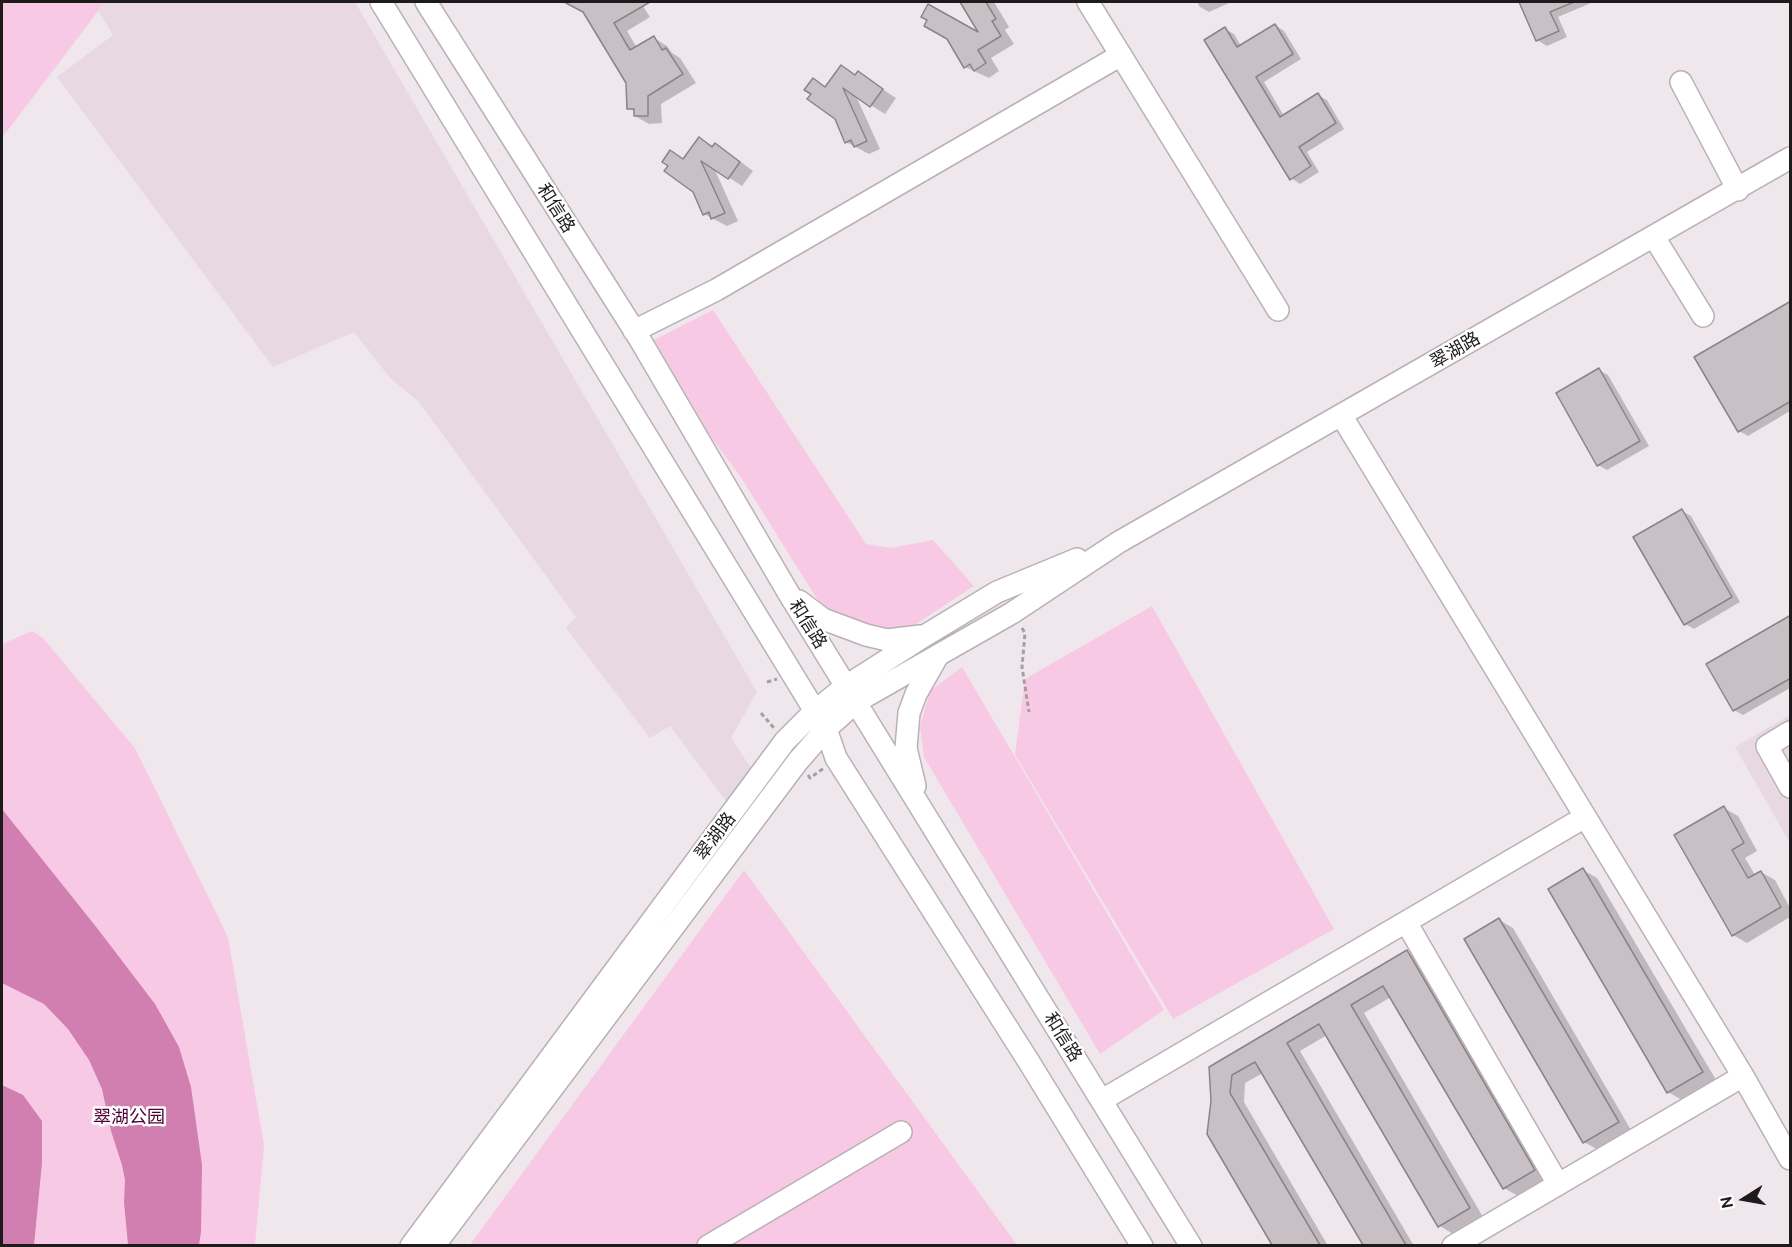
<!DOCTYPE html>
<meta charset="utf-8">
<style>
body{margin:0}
#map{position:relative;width:1792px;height:1247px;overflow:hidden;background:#f0e7ec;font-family:Ubuntu,sans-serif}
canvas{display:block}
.frame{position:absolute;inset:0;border:3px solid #1e1b1c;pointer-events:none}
.north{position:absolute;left:1714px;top:1169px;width:60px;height:60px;-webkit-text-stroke:4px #fff;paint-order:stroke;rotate:259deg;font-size:16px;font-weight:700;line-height:24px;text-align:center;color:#1e1b1c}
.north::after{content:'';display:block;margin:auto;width:21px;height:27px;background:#1e1b1c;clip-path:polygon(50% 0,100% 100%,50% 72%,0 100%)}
</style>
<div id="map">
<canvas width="1792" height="1247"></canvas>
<div class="frame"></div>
<div class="north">N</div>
</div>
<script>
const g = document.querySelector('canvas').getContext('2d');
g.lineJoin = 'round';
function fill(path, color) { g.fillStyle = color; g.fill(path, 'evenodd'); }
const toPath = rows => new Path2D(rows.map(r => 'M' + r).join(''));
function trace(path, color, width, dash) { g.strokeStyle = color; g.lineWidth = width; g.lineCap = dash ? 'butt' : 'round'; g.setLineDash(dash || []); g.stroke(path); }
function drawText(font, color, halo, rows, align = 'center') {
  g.font = font + ' Ubuntu,"Noto Sans SC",sans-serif'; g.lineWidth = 5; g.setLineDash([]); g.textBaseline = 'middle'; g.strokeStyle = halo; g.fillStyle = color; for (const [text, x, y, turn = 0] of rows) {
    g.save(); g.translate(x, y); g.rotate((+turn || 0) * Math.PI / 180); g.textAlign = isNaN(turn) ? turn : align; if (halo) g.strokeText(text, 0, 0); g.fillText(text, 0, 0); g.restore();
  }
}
const built = toPath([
 [93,2,355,2,757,692,731,738,753,771,726,801,670,726,650,738,566,628,576,617,419,402,390,378,354,332,273,367,57,77,113,35],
 [1790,715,1790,843,1735,747]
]);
const green = toPath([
 [2,2,105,2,2,138],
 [713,310,866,544,891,548,933,540,974,586,907,630,880,633,822,607,742,479,711,437,654,340],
 [1152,606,1334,929,1173,1019,1015,755,1025,679],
 [32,631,43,638,135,748,228,937,264,1145,255,1245,2,1246,2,644],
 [962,667,1164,1010,1100,1054,924,757,920,727,930,691],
 [744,870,1017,1245,469,1246]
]);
const water = toPath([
 [2,809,97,928,155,1004,179,1047,191,1087,202,1165,201,1232,199,1245,128,1245,124,1202,125,1180,122,1165,111,1131,102,1089,89,1060,68,1029,44,1004,2,983],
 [2,1085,23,1095,42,1121,42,1163,34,1245,2,1245]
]);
const shadow = toPath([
 [567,2,644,2,641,3,650,17,627,31,637,48,654,38,667,46,672,53,680,58,696,83,661,104,662,123,649,124,635,116,635,112,629,108,628,83,585,11],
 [967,2,994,2,1009,27,1005,30,1014,44,991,58,999,71,989,78,965,67,982,36,963,4],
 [1197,2,1229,2,1229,3,1209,12,1200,7],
 [1520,2,1590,2,1591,3,1558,17,1567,37,1547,46,1537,40],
 [1275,25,1284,31,1301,59,1264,82,1284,116,1318,95,1327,100,1344,129,1307,152,1319,172,1300,184,1291,178,1225,29,1234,34,1241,46],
 [842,67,856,75,858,73,896,98,885,114,856,96,880,149,869,154,846,142,836,118,813,94,813,80,827,88],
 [699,139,729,153,753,171,742,186,714,168,738,221,727,226,704,214,694,191,670,166,671,152,685,160],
 [1790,303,1790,411,1748,436,1739,431],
 [1599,370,1608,375,1649,446,1607,470,1598,465],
 [1682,511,1691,516,1740,602,1694,629,1685,624],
 [1790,616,1790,688,1743,715,1734,710],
 [1724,808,1738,816,1757,851,1745,858,1755,875,1761,872,1775,880,1790,908,1790,917,1747,943,1733,935],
 [1583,870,1597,878,1716,1080,1682,1100,1668,1092],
 [1499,920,1513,928,1631,1130,1598,1150,1584,1142],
 [1407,952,1421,960,1548,1178,1518,1196,1504,1188,1391,997,1364,1013,1483,1217,1453,1234,1440,1226,1327,1035,1300,1051,1414,1246,1365,1246,1263,1073,1245,1083,1244,1102,1328,1246,1274,1246,1209,1134,1213,1101,1210,1068]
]);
const building = toPath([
 [564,2,650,2,614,23,630,50,654,36,662,50,666,48,683,74,648,96,648,116,634,116,634,109,627,109,626,83,583,12,564,2],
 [960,2,986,2,996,19,992,21,1001,36,978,50,986,63,974,71,970,64,964,68,947,39,924,26,927,20,921,17,928,4,978,32,960,2],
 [1519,2,1574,2,1550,12,1559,31,1536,41,1519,2],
 [1275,24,1293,54,1256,77,1280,117,1318,93,1336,123,1299,147,1311,166,1290,180,1204,40,1225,27,1237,47,1275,24],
 [841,65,855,75,858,71,883,89,870,107,843,88,867,141,854,147,851,140,845,143,835,119,807,99,811,94,804,90,813,78,825,87,841,65],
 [699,137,712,147,715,143,740,162,728,179,701,161,725,213,711,219,709,212,703,215,693,192,664,171,668,166,662,162,670,150,683,159,699,137],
 [1791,301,1791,401,1738,432,1694,357,1791,301],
 [1599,368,1640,441,1597,466,1556,393,1599,368],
 [1682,509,1732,597,1684,625,1633,537,1682,509],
 [1791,615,1791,678,1733,711,1706,664,1791,615],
 [1724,806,1744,843,1732,850,1748,878,1761,871,1781,907,1732,936,1674,835,1724,806],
 [1583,868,1703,1072,1667,1093,1548,889,1583,868],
 [1499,918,1619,1122,1583,1143,1464,939,1499,918],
 [1407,950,1535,1170,1503,1189,1383,986,1351,1005,1470,1208,1438,1227,1319,1024,1287,1043,1406,1245,1363,1245,1255,1062,1232,1075,1230,1093,1320,1245,1272,1245,1207,1134,1211,1101,1209,1067,1407,950]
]);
const path = toPath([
 [1022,628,1025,633,1022,667,1029,712],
 [767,682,777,679],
 [761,713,774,728],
 [808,775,810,778,824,768]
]);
const minor = toPath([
 [381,2,826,729,836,758,1029,1062,1142,1246],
 [426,2,639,338,789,594,1191,1246],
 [1088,2,1278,310],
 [1681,82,1738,190],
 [1654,237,1703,316],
 [634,331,716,290,1121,55],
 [1341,415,1743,1076,1790,1159],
 [799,601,823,619,866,635,887,640,920,636],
 [1790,732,1767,746,1790,787],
 [915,786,906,748,909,713,916,694,937,657],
 [1406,922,1558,1184],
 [1102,1100,1585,817],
 [411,1246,785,741,814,712,846,686,926,635,997,592,1077,559],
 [434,1246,798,761,826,729,856,702,1012,613,1119,542,1790,158],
 [708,1246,901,1132],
 [1453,1246,1743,1076]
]);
const streetNames = [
 ["和信路",556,208,58],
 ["翠湖路",1455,350,-30],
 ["和信路",808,624,58],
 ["翠湖路",715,836,-53],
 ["和信路",1063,1037,58]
];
const parkNames = [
 ["翠湖公园",129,1117]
];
fill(built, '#e8d8e1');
fill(green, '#f8c9e4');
fill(water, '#d07fb0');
fill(shadow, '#0003');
fill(building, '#c9c0c5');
trace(building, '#8b8387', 1.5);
trace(minor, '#b9b1b5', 24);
trace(path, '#a69fa2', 3, [4.5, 3]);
trace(minor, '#fff', 21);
drawText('18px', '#1e1b1c', '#fff', streetNames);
drawText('18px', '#4d0138', '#fff', parkNames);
</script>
